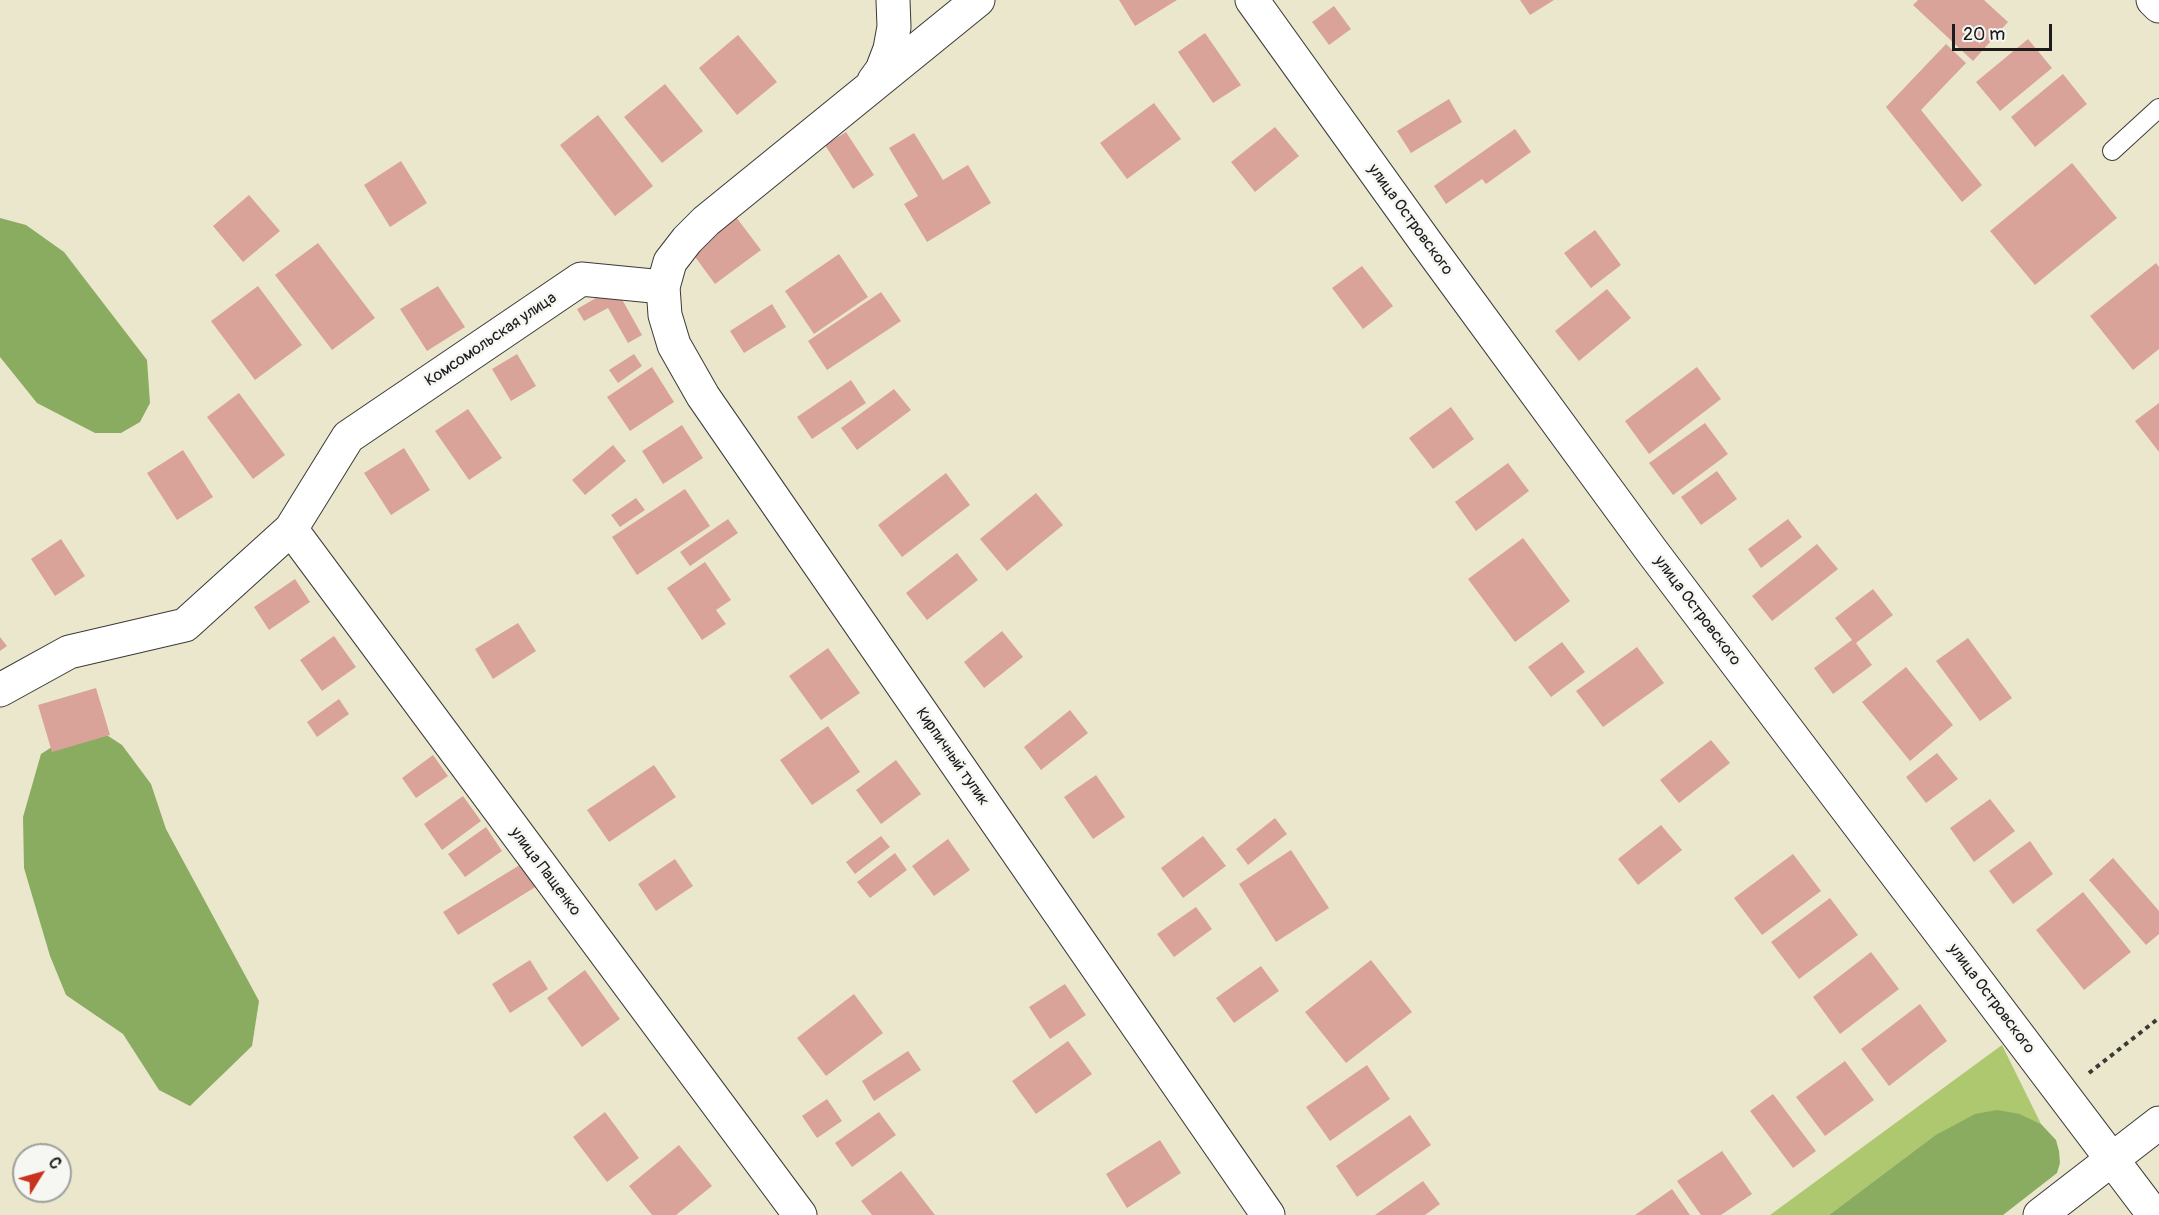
<!DOCTYPE html>
<meta charset="utf-8">
<style>
body{margin:0}
#map{position:relative;width:2159px;height:1215px;overflow:hidden;background:#ebe7cd;font-family:Pangolin,sans-serif}
canvas{display:block}
.north{position:absolute;left:12px;top:1143px;width:60px;height:60px;box-sizing:border-box;background:#f6f6f2;border:2px solid #9f9f9c;border-radius:50%;rotate:53deg;font-size:16px;font-weight:700;line-height:24px;text-align:center;color:#1c1c1c}
.north::after{content:'';display:block;margin:auto;width:21px;height:27px;background:#c8321e;clip-path:polygon(50% 0,100% 100%,50% 72%,0 100%)}
.scale{position:absolute;left:1952px;top:24px;width:100px;height:27px;box-sizing:border-box;border:3px solid #1c1c1c;border-top:0;padding-left:8px;font-size:18px;line-height:21px;white-space:nowrap;color:#1c1c1c;-webkit-text-stroke:4px #f6f6f2;paint-order:stroke}
</style>
<div id="map">
<canvas width="2159" height="1215"></canvas>
<div class="north">С</div>
<div class="scale">20 m</div>
</div>
<script>
const g = document.querySelector('canvas').getContext('2d');
g.lineJoin = 'round';
function fill(path, color) { g.fillStyle = color; g.fill(path, 'evenodd'); }
const toPath = rows => new Path2D(rows.map(r => 'M' + r).join(''));
function trace(path, color, width, dash) { g.strokeStyle = color; g.lineWidth = width; g.lineCap = dash ? 'butt' : 'round'; g.setLineDash(dash || []); g.stroke(path); }
function drawText(font, color, halo, rows, align = 'center') {
  g.font = font + ' Pangolin,sans-serif'; g.lineWidth = 5; g.setLineDash([]); g.textBaseline = 'middle'; g.strokeStyle = halo; g.fillStyle = color; for (const [text, x, y, turn = 0] of rows) {
    g.save(); g.translate(x, y); g.rotate((+turn || 0) * Math.PI / 180); g.textAlign = isNaN(turn) ? turn : align; if (halo) g.strokeText(text, 0, 0); g.fillText(text, 0, 0); g.restore();
  }
}
const green = toPath([
 [2002,1045,2041,1124,2020,1114,1934,1136,1829,1215,1770,1215]
]);
const forest = toPath([
 [0,218,26,225,64,252,147,360,150,403,140,422,121,433,95,433,37,403,0,357],
 [80,729,102,732,122,745,151,784,166,829,259,1001,252,1046,190,1106,159,1090,123,1034,66,995,50,956,24,868,23,817,41,754],
 [1997,1110,2020,1114,2041,1124,2056,1140,2059,1151,2060,1163,2057,1173,2003,1215,1829,1215,1934,1136,1975,1114]
]);
const building = toPath([
 [1119,0,1177,0,1135,26],
 [1520,0,1554,0,1530,15],
 [1918,0,1984,0,2008,22,1973,61,1913,5],
 [1334,6,1351,29,1329,45,1312,22],
 [1205,33,1241,85,1213,103,1178,52],
 [738,35,777,82,737,115,699,68],
 [2028,39,2052,68,2000,111,1976,82],
 [1946,44,1966,63,1921,110,1982,185,1962,202,1886,107],
 [2063,74,2087,104,2035,147,2011,117],
 [665,84,703,131,662,163,624,117],
 [1449,99,1462,122,1411,153,1397,131],
 [1154,103,1181,139,1127,179,1100,143],
 [598,115,653,186,615,216,560,145],
 [1275,127,1299,156,1255,192,1231,162],
 [1515,129,1531,152,1486,184,1482,179,1446,204,1434,186],
 [846,132,874,175,853,189,825,145],
 [914,133,943,180,968,165,991,203,927,242,904,204,918,196,889,148],
 [401,161,427,203,390,227,364,185],
 [2072,163,2117,218,2035,285,1990,231],
 [249,195,280,231,243,262,213,226],
 [736,217,761,250,715,284,690,250],
 [1595,230,1621,265,1591,288,1564,253],
 [318,243,375,318,332,350,275,275],
 [839,254,868,297,814,334,785,291],
 [2156,263,2159,267,2159,349,2133,370,2090,316],
 [1362,266,1393,306,1363,329,1332,288],
 [258,286,302,345,255,380,211,321],
 [438,286,465,327,427,351,400,309],
 [615,287,642,335,628,343,608,308,584,321,577,309],
 [1607,289,1631,318,1579,361,1555,331],
 [881,292,901,321,827,370,808,341],
 [772,304,786,327,744,353,730,331],
 [517,354,536,386,511,401,492,369],
 [634,354,642,366,618,383,609,370],
 [652,367,674,402,630,431,607,397],
 [1697,367,1721,399,1649,454,1625,421],
 [851,380,866,403,812,439,797,417],
 [894,389,911,410,857,450,841,428],
 [239,393,285,455,253,479,207,417],
 [2159,403,2159,452,2135,421],
 [1451,407,1474,439,1433,469,1409,438],
 [468,409,502,458,469,480,435,431],
 [1705,423,1728,454,1673,495,1649,463],
 [682,425,703,458,663,484,642,451],
 [613,445,626,461,585,495,572,480],
 [404,448,430,490,391,515,364,473],
 [183,450,213,497,177,520,147,473],
 [1508,463,1529,491,1476,531,1455,502],
 [1717,471,1737,499,1701,525,1681,497],
 [946,473,970,505,902,557,878,525],
 [685,489,710,526,637,575,612,537],
 [1036,493,1063,525,1007,571,980,539],
 [636,498,645,510,620,527,611,515],
 [728,519,738,533,690,566,680,552],
 [1788,519,1802,537,1761,568,1748,549],
 [1523,538,1570,601,1515,642,1468,579],
 [61,539,85,576,55,596,31,559],
 [1817,544,1838,569,1772,621,1752,596],
 [957,553,978,580,927,620,906,593],
 [705,562,731,600,716,610,726,624,702,640,667,588],
 [295,579,310,602,269,630,254,607],
 [1873,589,1893,615,1856,643,1872,665,1833,694,1814,668,1852,640,1835,618],
 [518,623,536,651,493,679,475,649],
 [1002,631,1023,657,984,688,964,662],
 [334,636,356,667,322,691,300,660],
 [0,637,7,646,0,651],
 [1968,638,2012,698,1980,721,1936,661],
 [1562,642,1585,672,1551,697,1528,667],
 [1637,647,1664,683,1603,727,1576,691],
 [828,648,860,693,821,720,789,676],
 [1906,667,1953,725,1910,761,1862,702],
 [96,688,110,735,52,752,38,705],
 [339,699,349,714,317,737,307,722],
 [1070,710,1088,733,1041,770,1024,747],
 [828,726,860,772,812,805,780,760],
 [1711,740,1730,763,1679,803,1660,780],
 [1937,753,1958,779,1926,803,1906,777],
 [433,755,448,776,416,798,402,778],
 [896,760,921,794,881,824,856,790],
 [654,765,676,797,609,842,587,810],
 [1096,775,1125,817,1093,839,1064,797],
 [463,796,481,821,442,850,424,824],
 [1990,799,2015,831,1974,862,1950,828],
 [1275,818,1287,834,1248,865,1236,849],
 [1661,825,1682,850,1638,885,1618,859],
 [486,827,502,851,465,877,448,854],
 [881,836,890,847,855,874,846,862],
 [1203,836,1226,866,1183,898,1161,868],
 [948,839,970,870,934,896,912,866],
 [2030,841,2053,874,2013,904,1989,871],
 [1291,850,1329,908,1276,942,1239,884],
 [895,853,907,870,870,898,857,882],
 [1793,854,1821,891,1762,935,1734,898],
 [2113,858,2159,911,2159,934,2146,945,2089,880],
 [675,859,693,886,656,911,638,884],
 [523,863,537,886,458,935,443,912],
 [2083,892,2131,952,2084,990,2036,930],
 [1830,898,1858,935,1799,979,1771,942],
 [1196,907,1212,929,1174,957,1157,934],
 [1871,952,1899,989,1840,1034,1813,997],
 [530,960,548,989,510,1013,492,984],
 [1371,960,1412,1012,1346,1063,1305,1012],
 [1261,966,1279,991,1234,1023,1216,998],
 [585,970,620,1019,582,1047,547,998],
 [1065,984,1086,1015,1050,1039,1029,1007],
 [854,994,883,1033,826,1076,797,1038],
 [1920,1004,1947,1041,1889,1086,1861,1049],
 [1068,1041,1092,1074,1036,1114,1012,1081],
 [908,1051,921,1070,874,1101,862,1081],
 [1845,1061,1874,1100,1825,1136,1796,1097],
 [1367,1065,1390,1099,1330,1141,1306,1107],
 [1773,1094,1816,1151,1793,1168,1750,1111],
 [827,1099,842,1121,817,1138,802,1116],
 [605,1112,639,1158,607,1182,573,1137],
 [879,1112,896,1135,852,1167,835,1143],
 [1410,1115,1431,1145,1357,1197,1336,1166],
 [1160,1140,1181,1173,1127,1208,1106,1174],
 [679,1145,712,1186,676,1215,652,1215,629,1186],
 [1722,1151,1752,1194,1721,1215,1701,1215,1677,1181],
 [901,1171,935,1215,872,1215,861,1201],
 [1423,1181,1440,1204,1425,1215,1375,1215],
 [1672,1189,1690,1215,1635,1215]
]);
const path = toPath([
 [2089,1073,2159,1018]
]);
const service = toPath([
 [2112,151,2159,108]
]);
const minor = toPath([
 [2153,0,2159,6],
 [291,529,800,1215],
 [0,690,69,652,185,625,291,529,348,437,581,279,663,287],
 [2040,1215,2159,1123]
]);
const tertiary = toPath([
 [978,0,706,221,687,240,670,262,663,287,665,315,674,345,703,396,1268,1215],
 [1252,0,1427,244,1651,550,2154,1215],
 [874,81,882,70,890,49,894,27,893,0]
]);
const streetNames = [
 ["улица Островского",1410,220,54],
 ["Комсомольская улица",491,340,-34],
 ["улица Островского",1697,611,53],
 ["Кирпичный тупик",952,757,55],
 ["улица Пащенко",545,872,53],
 ["улица Островского",1991,999,53]
];
fill(green, '#adc86e');
fill(forest, '#8aac61');
fill(building, '#daa39a');
trace(service, '#3b3a37', 20);
trace(minor, '#3b3a37', 35);
trace(tertiary, '#3b3a37', 35);
trace(path, '#3b3a37', 4, [4.5, 4.5]);
trace(service, '#fff', 18);
trace(minor, '#fff', 33);
trace(tertiary, '#fff', 33);
drawText('16px', '#1c1c1c', '#f6f6f2', streetNames);
</script>
